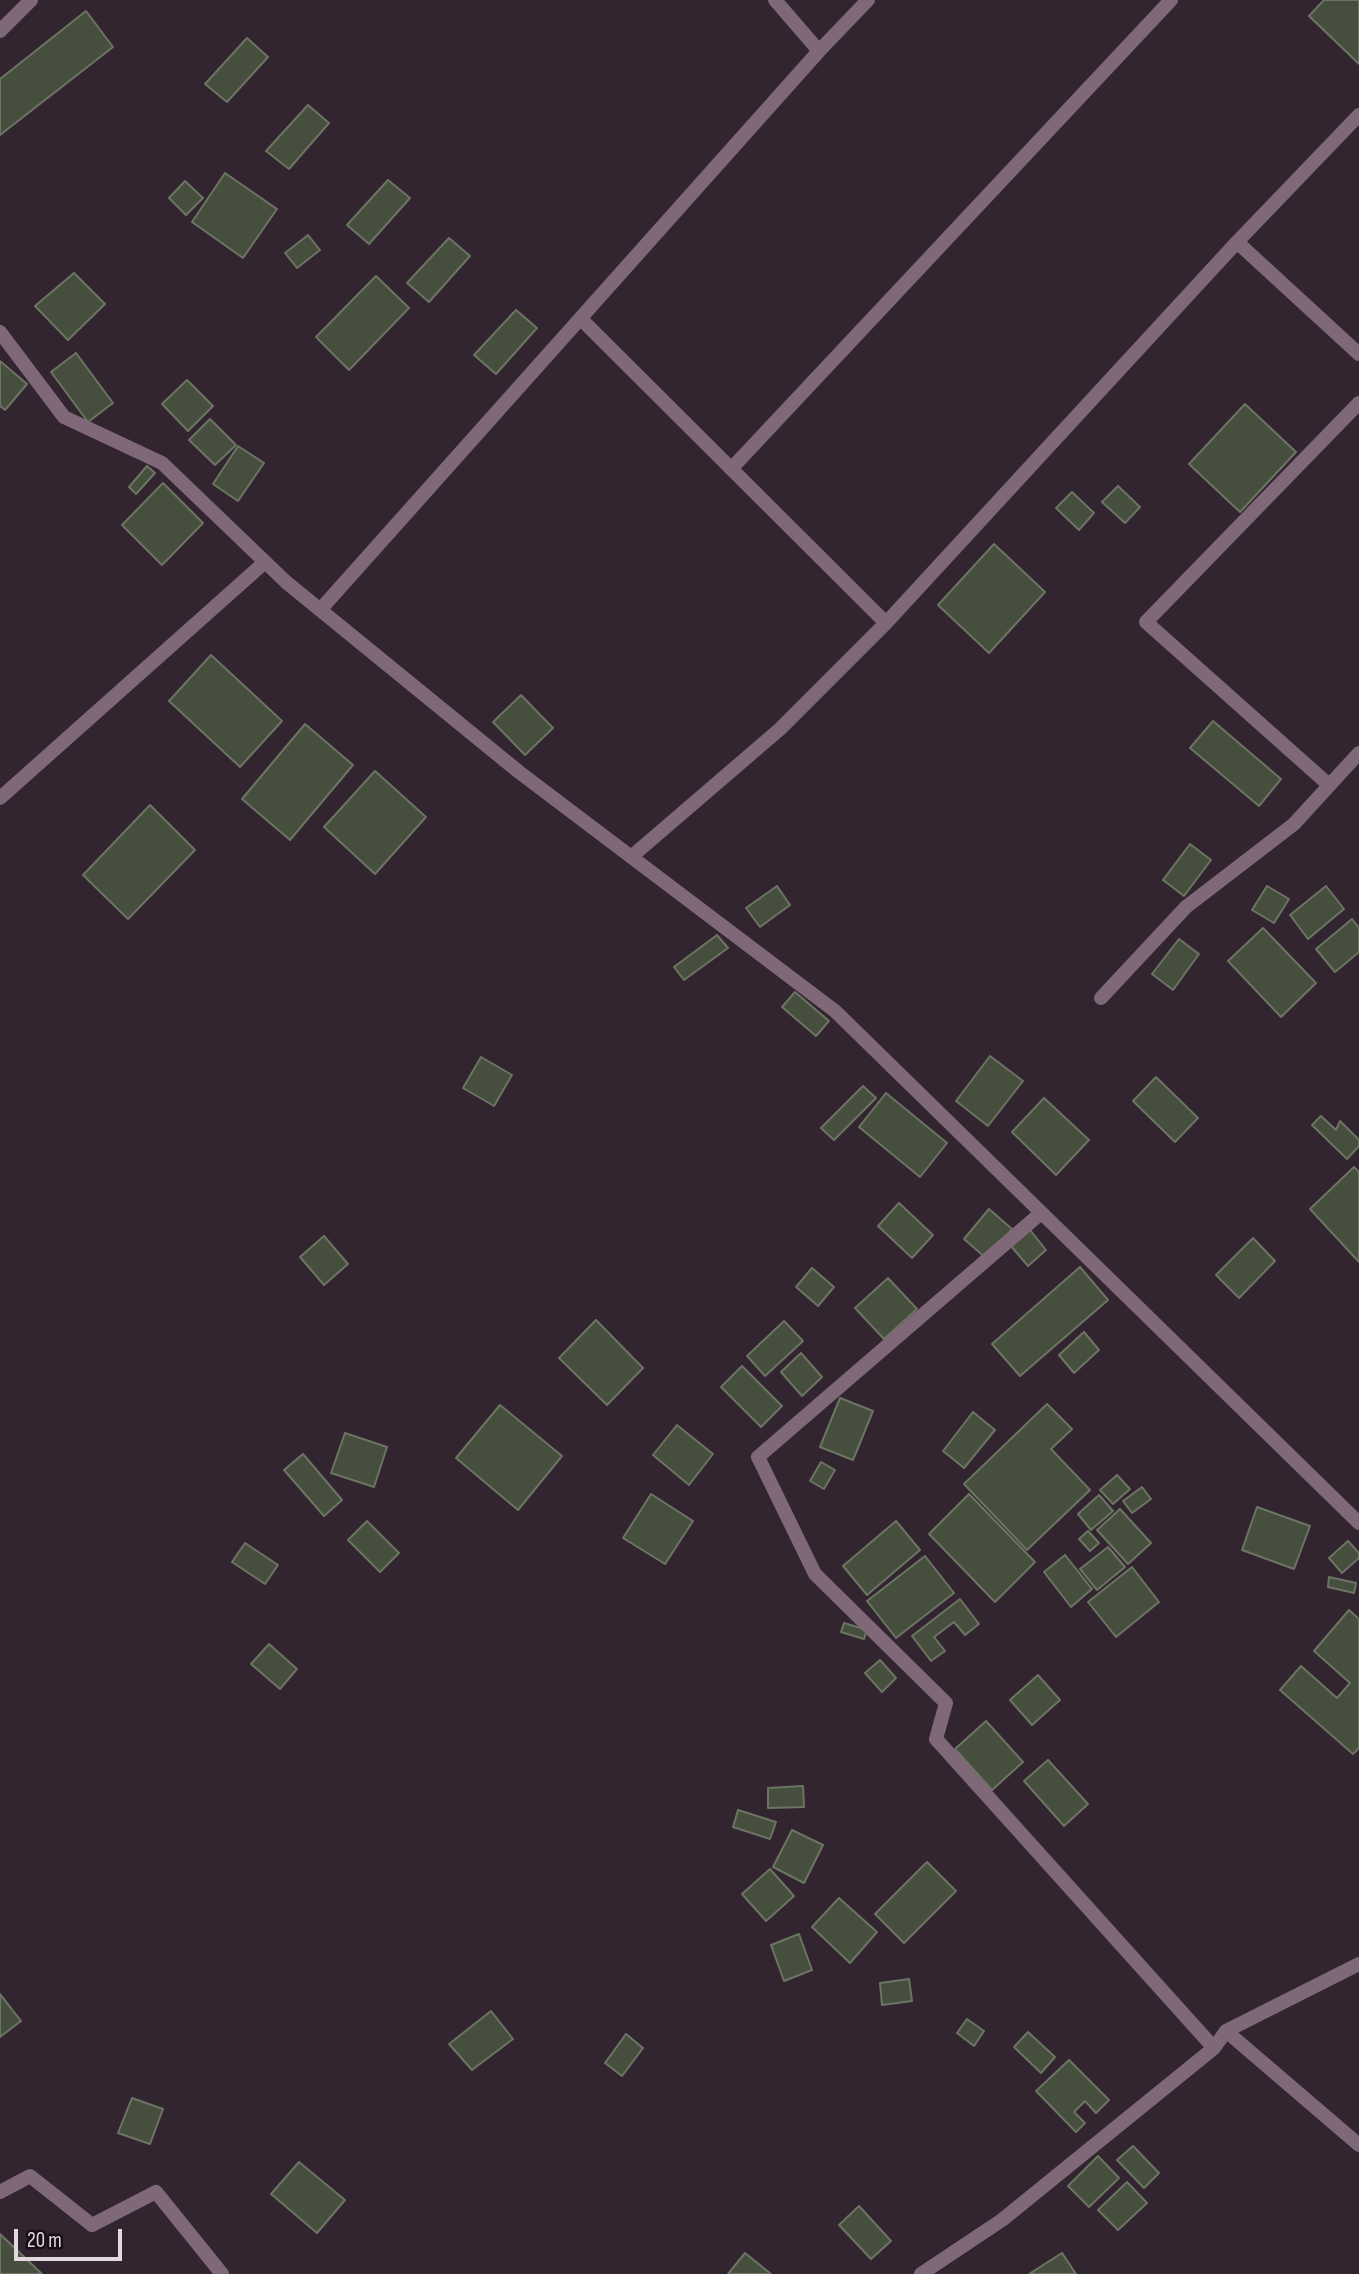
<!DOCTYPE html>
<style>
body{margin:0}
#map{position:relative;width:1359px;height:2274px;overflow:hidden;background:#332530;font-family:"Sofia Sans Condensed",sans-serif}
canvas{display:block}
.scale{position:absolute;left:14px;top:2229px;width:108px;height:32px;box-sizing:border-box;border:4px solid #e3dae1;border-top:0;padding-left:9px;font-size:21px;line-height:24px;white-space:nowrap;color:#e3dae1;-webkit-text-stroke:5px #161015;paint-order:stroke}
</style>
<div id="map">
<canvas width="1359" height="2274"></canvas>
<div class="scale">20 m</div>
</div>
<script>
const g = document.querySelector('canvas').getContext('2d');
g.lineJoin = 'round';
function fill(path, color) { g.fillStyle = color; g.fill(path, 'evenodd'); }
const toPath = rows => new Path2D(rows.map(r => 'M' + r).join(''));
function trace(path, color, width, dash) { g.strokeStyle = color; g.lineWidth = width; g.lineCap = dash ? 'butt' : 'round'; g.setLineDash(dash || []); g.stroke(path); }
const building = toPath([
 [1324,0,1359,0,1359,64,1309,16,1324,0],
 [86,11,113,47,0,135,0,79,86,11],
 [247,38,268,57,227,102,205,84,247,38],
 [308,105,329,123,289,169,266,151,308,105],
 [225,173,277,209,243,258,192,222,225,173],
 [388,180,410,198,369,244,347,225,388,180],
 [185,181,203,198,186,215,169,198,185,181],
 [308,235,320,250,297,268,285,253,308,235],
 [449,238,470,256,429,302,407,283,449,238],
 [74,273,105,304,68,340,35,306,74,273],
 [376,276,409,308,349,370,316,337,376,276],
 [516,310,537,328,496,374,474,355,516,310],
 [76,353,113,403,88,422,51,372,76,353],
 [0,361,27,384,5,410,0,406,0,361],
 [187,380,213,406,188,431,162,404,187,380],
 [1245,404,1296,452,1240,512,1189,464,1245,404],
 [210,419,236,445,215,465,189,440,210,419],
 [238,446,264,463,238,501,213,484,238,446],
 [147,466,155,473,136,494,129,487,147,466],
 [163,483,203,523,162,565,122,525,163,483],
 [1118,486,1140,507,1125,523,1102,502,1118,486],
 [1072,492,1094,513,1079,530,1056,508,1072,492],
 [994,544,1045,592,989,653,938,605,994,544],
 [211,655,282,721,240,767,169,701,211,655],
 [521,695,553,728,525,755,493,722,521,695],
 [1213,721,1281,779,1259,806,1190,748,1213,721],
 [305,724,353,765,290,840,242,799,305,724],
 [375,771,426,817,375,874,324,827,375,771],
 [150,805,195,850,128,919,83,875,150,805],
 [1190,844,1211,860,1184,896,1163,880,1190,844],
 [777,886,790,905,760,927,746,908,777,886],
 [1267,886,1289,899,1274,923,1252,910,1267,886],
 [1326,886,1344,909,1308,939,1290,915,1326,886],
 [1352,919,1359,928,1359,952,1335,972,1316,949,1352,919],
 [1263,928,1316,983,1281,1017,1228,961,1263,928],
 [717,935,728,948,684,980,674,967,717,935],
 [1179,939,1199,954,1173,990,1152,974,1179,939],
 [795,992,829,1021,816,1036,782,1007,795,992],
 [990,1056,1023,1081,988,1126,956,1101,990,1056],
 [481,1057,512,1075,494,1106,463,1088,481,1057],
 [1156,1077,1198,1118,1175,1142,1133,1101,1156,1077],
 [863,1086,876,1098,834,1140,821,1128,863,1086],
 [886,1093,947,1143,920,1177,859,1127,886,1093],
 [1044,1098,1089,1140,1056,1175,1012,1132,1044,1098],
 [1321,1116,1336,1130,1340,1121,1359,1140,1359,1146,1347,1159,1312,1125,1321,1116],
 [1354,1167,1359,1172,1359,1262,1310,1209,1354,1167],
 [899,1203,933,1235,912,1258,878,1226,899,1203],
 [989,1209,1012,1229,987,1259,964,1239,989,1209],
 [1030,1230,1046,1250,1028,1266,1011,1246,1030,1230],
 [324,1236,348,1264,324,1285,300,1257,324,1236],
 [1253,1238,1275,1261,1239,1298,1216,1275,1253,1238],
 [1080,1267,1108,1300,1020,1376,992,1344,1080,1267],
 [812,1268,834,1287,818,1306,796,1287,812,1268],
 [888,1278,917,1309,884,1339,855,1308,888,1278],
 [596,1320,643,1368,607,1405,559,1358,596,1320],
 [784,1321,803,1341,765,1376,747,1356,784,1321],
 [1084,1332,1099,1350,1074,1373,1059,1355,1084,1332],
 [801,1353,822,1377,802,1396,781,1372,801,1353],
 [742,1366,782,1406,761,1427,721,1387,742,1366],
 [840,1398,873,1411,853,1460,820,1447,840,1398],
 [1047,1404,1072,1429,1051,1449,1090,1490,1027,1550,964,1484,1047,1404],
 [500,1405,562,1456,518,1510,456,1458,500,1405],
 [973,1412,995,1430,964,1468,943,1451,973,1412],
 [677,1425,713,1454,689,1485,653,1455,677,1425],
 [345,1433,387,1447,374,1487,331,1473,345,1433],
 [303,1454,342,1500,324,1516,284,1470,303,1454],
 [821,1462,835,1470,824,1489,810,1481,821,1462],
 [1117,1475,1130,1489,1113,1504,1100,1490,1117,1475],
 [1142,1487,1151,1499,1132,1513,1123,1501,1142,1487],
 [651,1494,693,1521,665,1564,623,1538,651,1494],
 [969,1494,1035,1562,995,1602,929,1534,969,1494],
 [1099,1495,1113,1511,1091,1530,1078,1514,1099,1495],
 [1257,1507,1310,1526,1294,1569,1242,1550,1257,1507],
 [1120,1509,1151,1543,1128,1564,1097,1530,1120,1509],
 [367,1521,399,1553,380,1572,348,1540,367,1521],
 [896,1521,920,1550,867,1595,843,1566,896,1521],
 [1088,1531,1099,1543,1090,1551,1079,1539,1088,1531],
 [1348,1541,1359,1553,1359,1558,1342,1573,1329,1558,1348,1541],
 [245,1543,278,1565,265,1584,232,1562,245,1543],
 [1108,1547,1125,1567,1097,1590,1080,1569,1108,1547],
 [1065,1555,1092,1589,1071,1607,1044,1572,1065,1555],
 [925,1556,954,1593,896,1638,867,1601,925,1556],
 [1132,1567,1159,1602,1116,1637,1088,1602,1132,1567],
 [1329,1577,1356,1583,1354,1593,1328,1587,1329,1577],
 [960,1599,979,1624,965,1635,954,1622,934,1637,945,1651,931,1661,912,1636,960,1599],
 [1349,1610,1359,1619,1359,1748,1353,1754,1280,1690,1301,1666,1337,1698,1350,1683,1314,1651,1349,1610],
 [844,1623,867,1630,864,1639,841,1632,844,1623],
 [269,1644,297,1669,280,1689,251,1664,269,1644],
 [880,1660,896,1678,882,1692,865,1673,880,1660],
 [1038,1675,1060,1700,1032,1725,1010,1700,1038,1675],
 [986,1721,1023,1762,992,1790,955,1749,986,1721],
 [1048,1760,1088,1804,1064,1826,1024,1781,1048,1760],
 [803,1786,804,1807,768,1808,768,1788,803,1786],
 [738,1810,776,1822,770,1839,733,1827,738,1810],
 [792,1830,823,1845,804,1883,773,1867,792,1830],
 [927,1862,956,1891,904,1943,875,1914,927,1862],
 [770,1869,794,1896,766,1921,742,1894,770,1869],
 [839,1898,877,1932,850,1963,812,1927,839,1898],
 [799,1934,812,1970,784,1981,771,1945,799,1934],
 [909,1979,912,2001,882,2005,880,1983,909,1979],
 [0,1994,21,2021,0,2037,0,1994],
 [491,2011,513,2039,472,2070,449,2044,491,2011],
 [967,2019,984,2031,974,2046,957,2033,967,2019],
 [1028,2032,1055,2057,1041,2073,1014,2047,1028,2032],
 [626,2034,643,2048,622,2076,605,2063,626,2034],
 [1069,2060,1109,2100,1096,2113,1085,2101,1074,2112,1085,2123,1076,2132,1036,2091,1069,2060],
 [132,2098,163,2109,150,2144,118,2133,132,2098],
 [1133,2146,1159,2173,1144,2188,1117,2160,1133,2146],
 [1098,2156,1119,2178,1089,2207,1068,2186,1098,2156],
 [299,2162,345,2200,317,2233,271,2194,299,2162],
 [1127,2182,1147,2203,1118,2230,1098,2210,1127,2182],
 [859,2206,891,2241,871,2259,839,2225,859,2206],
 [0,2234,42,2274,0,2274,0,2234],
 [745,2253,771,2274,728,2274,745,2253],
 [1062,2253,1076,2274,1029,2274,1062,2253]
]);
const minor = toPath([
 [0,31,31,0],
 [819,51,868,0],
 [1359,115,1237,242,1359,354],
 [581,319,886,623],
 [0,332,64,417,162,463,286,582,519,772,835,1011,1359,1523],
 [731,469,1171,0],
 [320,610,819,51,775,0],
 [1329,785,1146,622,1359,403],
 [0,798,265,562],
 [631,857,780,729,886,623,1237,242],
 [1101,998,1186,907,1294,824,1359,753],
 [1041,1213,758,1457,815,1574,946,1703,936,1739,1214,2048],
 [1226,2031,1359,2145],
 [0,2192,30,2176,92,2225,156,2192,222,2274],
 [921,2274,1002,2220,1214,2048,1226,2031,1359,1964]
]);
fill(building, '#464e3e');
trace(building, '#6c7463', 2);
trace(minor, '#7f6979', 14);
</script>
